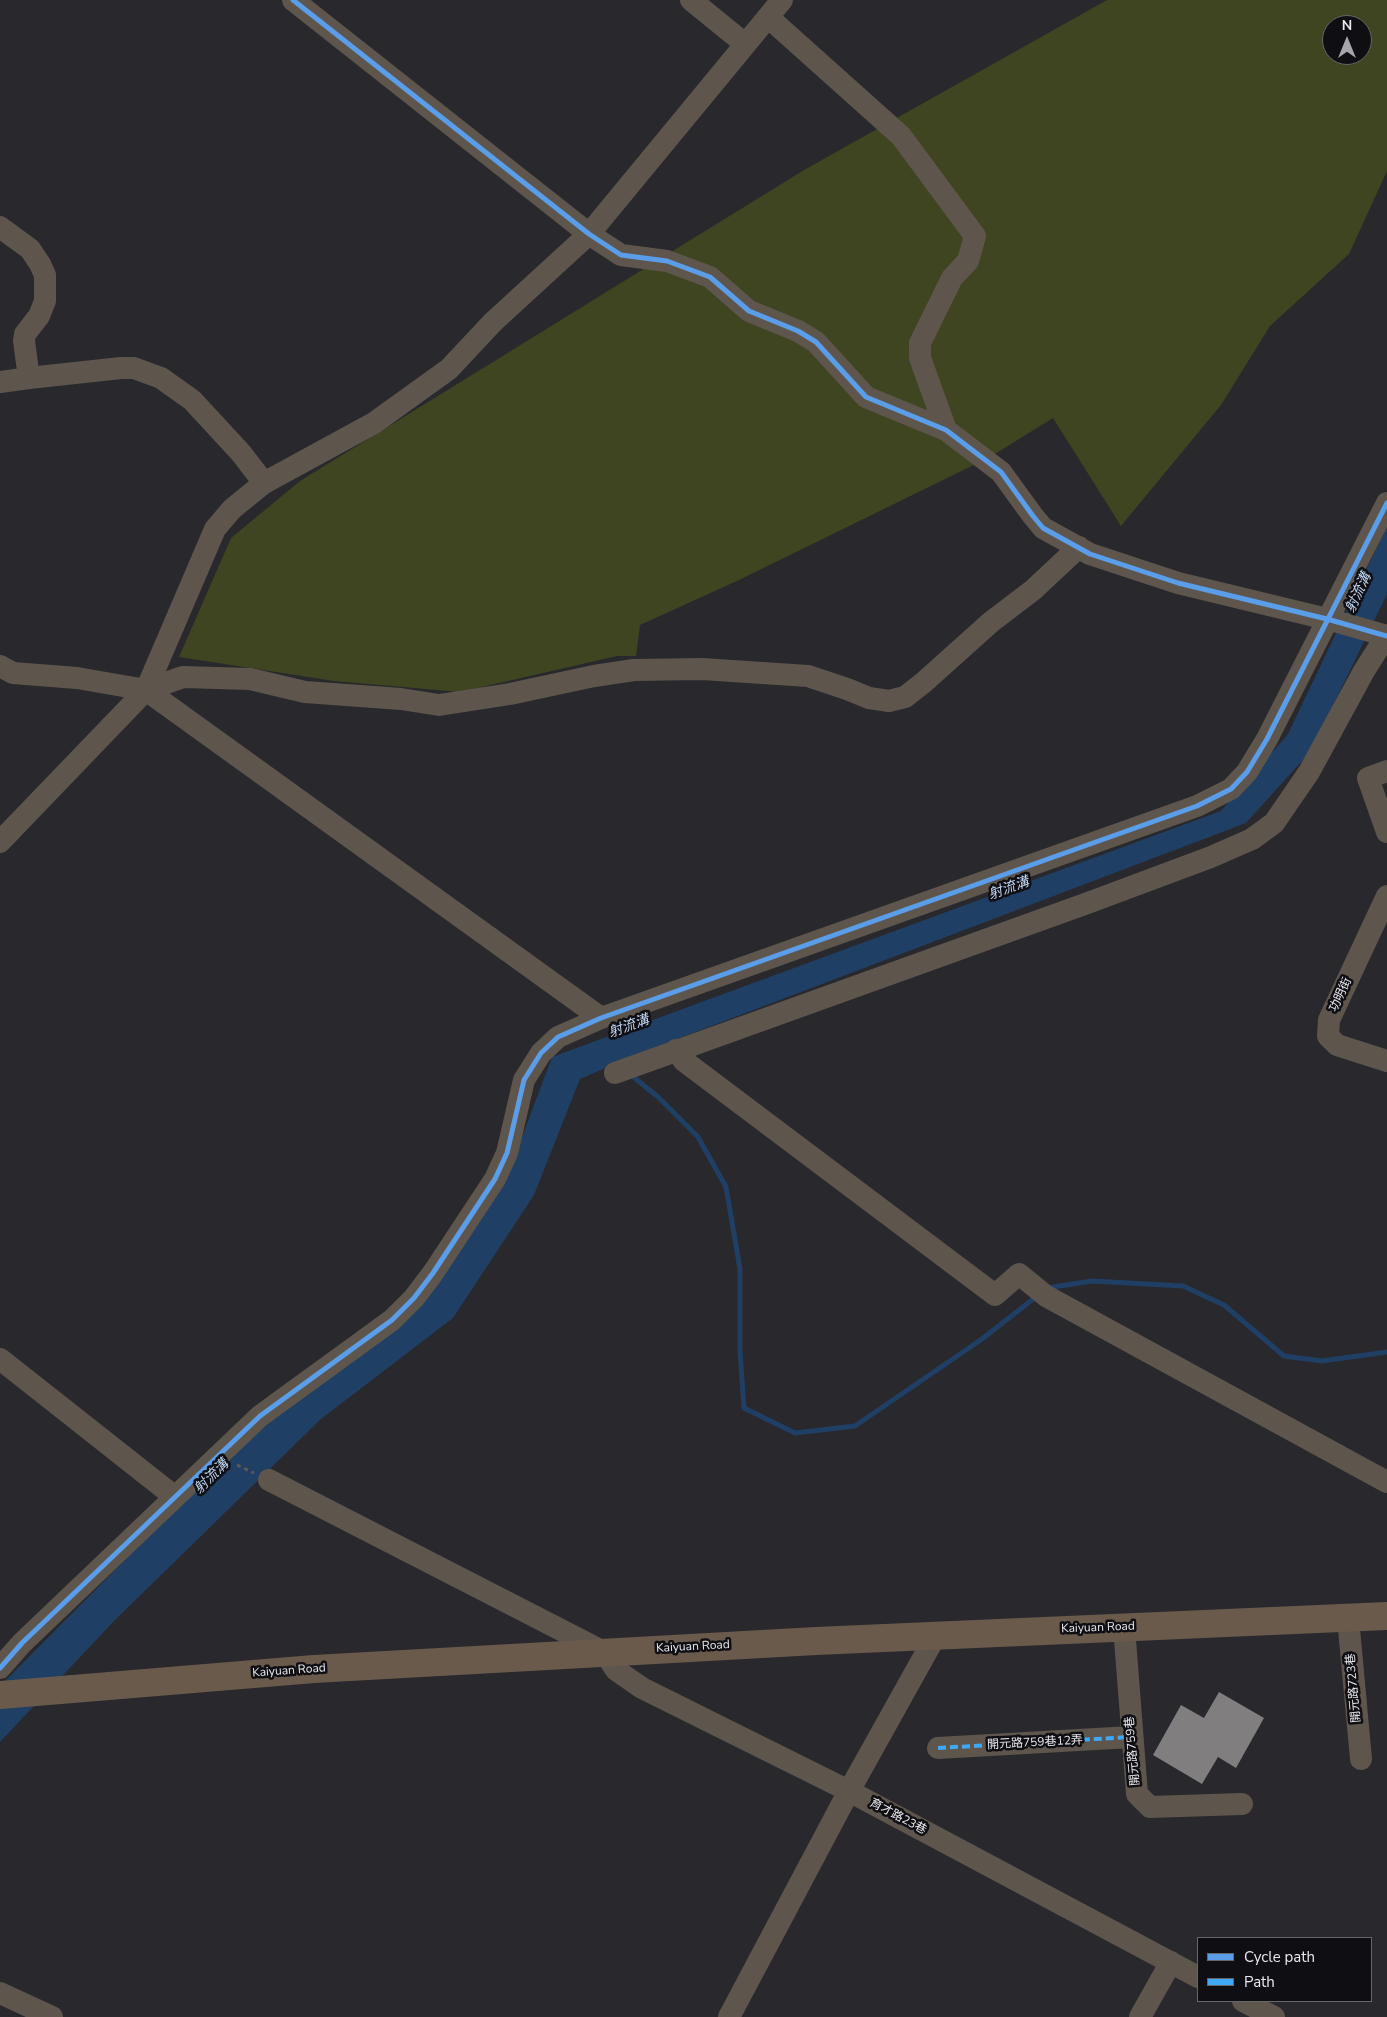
<!DOCTYPE html>
<meta charset="utf-8">
<style>
body{margin:0}
#map{position:relative;width:1387px;height:2017px;overflow:hidden;background:#28282d;font-family:"Nunito Sans",sans-serif}
canvas{display:block}
.legend{position:absolute;left:1197px;top:1937px;width:175px;height:65px;box-sizing:border-box;background:#0f0f13;border:1px solid #66666b;margin:0;padding:6px 9px;list-style:none;font-size:15px;color:#e9e9ef}
.legend li{display:flex;align-items:center;gap:10px;height:25px}
.legend b{width:25px;border:1px solid #66666b}
.north{position:absolute;left:1322px;top:15px;width:50px;height:50px;box-sizing:border-box;background:#0f0f13;border:1px solid #66666b;border-radius:50%;rotate:0deg;font-size:14px;font-weight:700;line-height:20px;text-align:center;color:#e9e9ef}
.north::after{content:'';display:block;margin:auto;width:18px;height:22px;background:#a5a5ab;clip-path:polygon(50% 0,100% 100%,50% 72%,0 100%)}
</style>
<div id="map">
<canvas width="1387" height="2017"></canvas>
<ul class="legend">
<li><b style="height:6px;background:#5a9eea"></b>Cycle path</li>
<li><b style="height:6px;background:#3fa9f5"></b>Path</li>
</ul>
<div class="north">N</div>
</div>
<script>
const g = document.querySelector('canvas').getContext('2d');
g.lineJoin = 'round';
function fill(path, color) { g.fillStyle = color; g.fill(path, 'evenodd'); }
const toPath = rows => new Path2D(rows.map(r => 'M' + r).join(''));
function trace(path, color, width, dash) { g.strokeStyle = color; g.lineWidth = width; g.lineCap = dash ? 'butt' : 'round'; g.setLineDash(dash || []); g.stroke(path); }
function drawText(font, color, halo, rows, align = 'center') {
  g.font = font + ' "Nunito Sans","Noto Sans TC",sans-serif'; g.lineWidth = 5; g.setLineDash([]); g.textBaseline = 'middle'; g.strokeStyle = halo; g.fillStyle = color; for (const [text, x, y, turn = 0] of rows) {
    g.save(); g.translate(x, y); g.rotate((+turn || 0) * Math.PI / 180); g.textAlign = isNaN(turn) ? turn : align; if (halo) g.strokeText(text, 0, 0); g.fillText(text, 0, 0); g.restore();
  }
}
const green = toPath([
 [1107,0,1387,0,1387,171,1349,254,1270,326,1221,405,1121,526,1053,418,990,457,739,580,640,625,636,656,617,656,460,692,334,681,179,657,231,538,300,481,804,170],
 [1332,25,1362,25,1362,55,1332,55]
]);
const water = toPath([
 [1387,526,1387,594,1311,751,1246,823,643,1052,580,1079,534,1195,453,1318,321,1419,115,1620,0,1742,0,1686,222,1462,290,1402,404,1317,510,1169,552,1057,1221,811,1288,734]
]);
const stream = toPath([
 [631,1075,658,1097,698,1137,726,1187,740,1269,740,1351,744,1408,795,1433,855,1426,982,1339,1037,1296],
 [1047,1288,1092,1281,1183,1286,1224,1305,1284,1356,1322,1361,1387,1352]
]);
const building = toPath([
 [1219,1692,1264,1718,1236,1768,1218,1757,1202,1784,1153,1755,1181,1705,1204,1718]
]);
const path = toPath([
 [237,1465,254,1473]
]);
const minor = toPath([
 [293,0,589,234,621,255,667,261,710,277,749,311,798,331,816,342,866,397,946,430,1001,472,1033,516,1043,528,1090,554,1178,583,1327,619,1387,636],
 [691,0,745,44],
 [768,17,901,136,975,236,968,261,952,278,920,343,920,358,946,430],
 [0,227,30,249,40,264,45,275,45,301,39,316,25,334,24,341,29,378,121,368,134,368,161,378,192,400,241,453,264,483],
 [0,382,29,378],
 [0,666,13,673,77,678,146,690,601,1018],
 [146,690,183,677,250,679,305,692,401,699,439,705,510,694,594,676,634,670,702,669,808,676,847,689,869,698,889,701,905,697,923,683,991,622,1033,590,1079,547],
 [1387,771,1368,778,1387,832],
 [0,842,146,690,215,529,232,509,264,483,374,423,449,369,493,322,589,234,782,0],
 [1387,896,1329,1020,1328,1036,1337,1045,1387,1061],
 [676,1050,684,1061,995,1295,1019,1274,1046,1296,1387,1482],
 [615,1073,1085,904,1211,857,1252,839,1274,823,1309,772,1364,671,1386,636],
 [0,1359,175,1497],
 [269,1480,604,1652,616,1670,642,1688,849,1791,1198,1977],
 [1348,1618,1361,1759],
 [1124,1627,1137,1794,1150,1807,1242,1804],
 [0,1668,22,1643,260,1416,392,1320,414,1298,433,1273,495,1179,507,1153,524,1080,541,1053,558,1037,601,1018,1197,806,1231,789,1247,772,1267,739,1387,503],
 [938,1748,1131,1737],
 [0,1993,52,2017],
 [1243,2001,1274,2017],
 [729,2017,849,1791,936,1635],
 [1140,2017,1171,1962]
]);
const major = toPath([
 [0,1695,314,1669,816,1641,1387,1616]
]);
const quiet = toPath([
 [938,1748,1131,1737]
]);
const cycleway = toPath([
 [293,0,589,234,621,255,667,261,710,277,749,311,798,331,816,342,866,397,946,430,1001,472,1033,516,1043,528,1090,554,1178,583,1327,619,1387,636],
 [0,1668,22,1643,260,1416,392,1320,414,1298,433,1273,495,1179,507,1153,524,1080,541,1053,558,1037,601,1018,1197,806,1231,789,1247,772,1267,739,1387,503]
]);
const streetNames = [
 ["功明街",1341,995,-65],
 ["Kaiyuan Road",1098,1628,-2],
 ["Kaiyuan Road",693,1647,-3],
 ["Kaiyuan Road",289,1671,-4],
 ["開元路723巷",1354,1688,-95],
 ["開元路759巷12弄",1035,1743,-3],
 ["開元路759巷",1133,1751,-95],
 ["育才路23巷",898,1817,28]
];
const waterNames = [
 ["射流溝",1359,593,-65],
 ["射流溝",1009,889,-20],
 ["射流溝",629,1027,-20],
 ["射流溝",212,1477,-45]
];
fill(green, '#3f4520');
fill(water, '#203f65');
trace(stream, '#203f65', 5);
fill(building, '#817e80');
trace(path, '#5e5854', 3, [4, 4]);
trace(minor, '#5e554d', 22);
trace(major, '#695a4c', 28);
trace(quiet, '#3fa9f5', 4, [8, 4]);
trace(cycleway, '#5a9eea', 5);
drawText('12px', '#e9e9ef', '#0f0f13', streetNames);
drawText('italic 14px', '#c1d6f2', '#0f0f13', waterNames);
</script>
